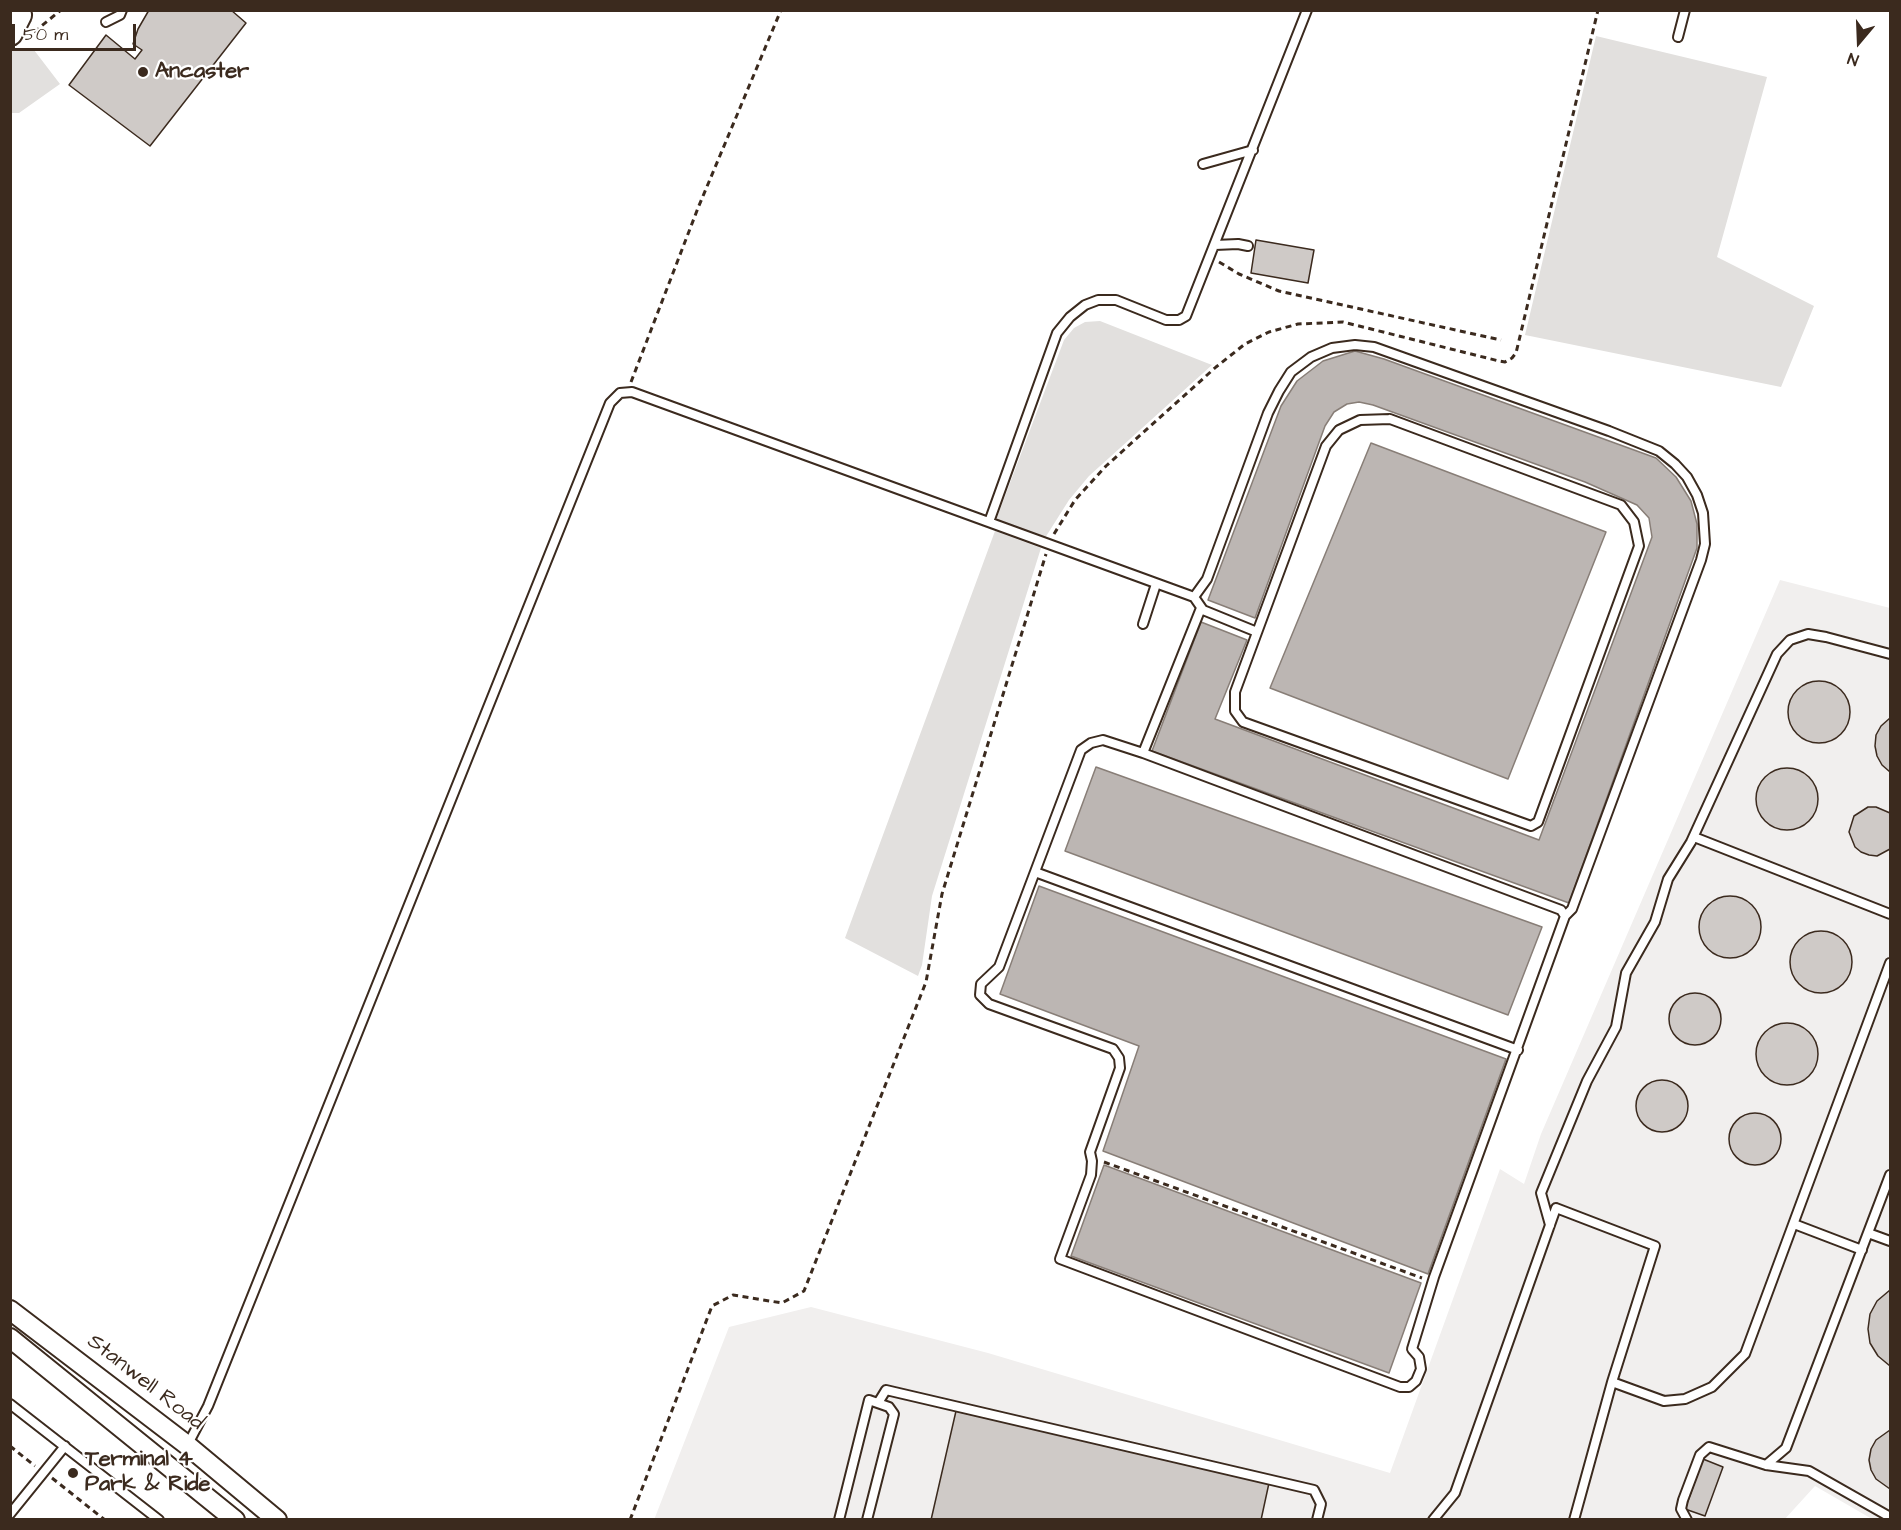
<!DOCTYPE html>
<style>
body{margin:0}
#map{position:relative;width:1901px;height:1530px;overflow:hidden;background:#fff;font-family:"Architects Daughter",sans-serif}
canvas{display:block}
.frame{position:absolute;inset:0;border:12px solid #3b2a1e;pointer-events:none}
.north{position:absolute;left:1829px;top:12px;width:60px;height:60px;-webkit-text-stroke:4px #fff;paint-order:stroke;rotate:199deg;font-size:16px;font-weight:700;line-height:24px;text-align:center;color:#3b2a1e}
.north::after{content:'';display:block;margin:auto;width:21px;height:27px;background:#3b2a1e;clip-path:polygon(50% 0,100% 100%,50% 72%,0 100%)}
.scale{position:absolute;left:12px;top:24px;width:124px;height:27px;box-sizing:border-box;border:3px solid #3b2a1e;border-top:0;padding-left:8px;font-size:18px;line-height:21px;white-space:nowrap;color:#3b2a1e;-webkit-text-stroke:4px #fff;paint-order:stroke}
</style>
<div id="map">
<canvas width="1901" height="1530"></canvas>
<div class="frame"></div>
<div class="north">N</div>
<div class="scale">50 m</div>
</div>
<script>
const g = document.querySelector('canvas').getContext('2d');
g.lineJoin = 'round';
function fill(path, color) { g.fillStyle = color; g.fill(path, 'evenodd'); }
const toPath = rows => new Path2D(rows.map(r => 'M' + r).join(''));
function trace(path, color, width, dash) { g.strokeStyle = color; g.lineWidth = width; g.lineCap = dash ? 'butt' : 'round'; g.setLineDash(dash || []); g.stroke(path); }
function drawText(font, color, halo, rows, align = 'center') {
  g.font = font + ' "Architects Daughter",sans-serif'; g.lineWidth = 4.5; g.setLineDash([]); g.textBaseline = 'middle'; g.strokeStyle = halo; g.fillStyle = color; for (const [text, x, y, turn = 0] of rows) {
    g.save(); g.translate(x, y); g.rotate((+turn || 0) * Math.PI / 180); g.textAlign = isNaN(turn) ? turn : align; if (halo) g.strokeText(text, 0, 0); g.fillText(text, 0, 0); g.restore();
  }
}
const built = toPath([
 [1780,580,1890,608,1890,1519,1872,1519,1815,1486,1784,1520,654,1520,729,1327,811,1307,988,1353,1390,1473,1500,1169,1524,1184,1541,1134]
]);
const green = toPath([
 [1596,36,1767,77,1717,257,1814,306,1781,387,1525,335],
 [22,48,34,50,60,84,19,113,11,113,11,50],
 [1100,321,1212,365,1089,476,1069,500,1045,538,996,520,1064,340,1074,328,1085,322],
 [995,531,1041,548,932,896,922,965,918,976,845,938]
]);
const water = toPath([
 [1355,351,1384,359,1656,458,1676,477,1691,501,1697,524,1697,548,1569,903,1152,751,1201,622,1247,640,1215,719,1539,840,1652,537,1649,518,1637,505,1585,482,1373,405,1359,402,1347,404,1334,412,1325,426,1255,618,1208,600,1281,406,1297,381,1323,361,1355,351],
 [1371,443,1606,532,1508,779,1270,688,1371,443],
 [1096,767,1542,927,1508,1015,1065,851,1096,767],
 [1039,886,1506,1059,1428,1274,1103,1151,1139,1046,1000,994,1039,886],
 [1104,1165,1421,1283,1389,1373,1071,1256,1104,1165]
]);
const building = toPath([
 [149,10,231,10,246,23,150,146,69,85,106,35,135,59,142,50,133,44,138,29,149,10],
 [1256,240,1314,250,1308,283,1251,273,1256,240],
 '1788 712a31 31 0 1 1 62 0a31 31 0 1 1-62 0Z',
 [1890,718,1890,772,1882,765,1877,756,1875,746,1876,735,1881,726,1890,718],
 '1756 799a31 31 0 1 1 62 0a31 31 0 1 1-62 0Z',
 [1868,807,1876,807,1890,813,1890,849,1877,856,1869,855,1861,852,1855,847,1849,832,1854,816,1868,807],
 '1699 927a31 31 0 1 1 62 0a31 31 0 1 1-62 0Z',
 '1790 962a31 31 0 1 1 62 0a31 31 0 1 1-62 0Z',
 '1669 1019a26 26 0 1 1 52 0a26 26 0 1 1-52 0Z',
 '1756 1054a31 31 0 1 1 62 0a31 31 0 1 1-62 0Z',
 '1636 1106a26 26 0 1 1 52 0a26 26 0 1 1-52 0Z',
 '1729 1139a26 26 0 1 1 52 0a26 26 0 1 1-52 0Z',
 [1890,1290,1890,1366,1878,1356,1870,1343,1868,1329,1870,1314,1877,1301,1890,1290],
 [956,1411,1269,1483,1261,1520,931,1520,956,1411],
 [1890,1430,1890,1489,1876,1479,1871,1470,1869,1460,1871,1449,1876,1440,1890,1430],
 [1703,1459,1723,1467,1705,1516,1685,1509,1703,1459]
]);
const path = toPath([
 [34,32,61,10],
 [1219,262,1239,274,1279,291,1501,340],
 [631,382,698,208,781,10],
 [1054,534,1075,500,1106,466,1216,367,1245,344,1269,332,1298,324,1343,322,1499,361,1505,362,1512,358,1516,353,1598,10],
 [1104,1162,1422,1278],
 [10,1446,35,1466],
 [52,1478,105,1520],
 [630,1520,712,1306,733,1295,782,1303,804,1291,926,982,942,894,1046,554]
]);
const service = toPath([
 [106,22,120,15,122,10],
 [1678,37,1685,10],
 [1203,164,1253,150],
 [1215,245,1238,244,1248,246],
 [1390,419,1621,505,1634,522,1639,546,1538,822,1531,826,1243,722,1235,711,1235,692,1326,446,1339,430,1360,420,1390,419],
 [989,522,1057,333,1070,317,1085,305,1098,300,1116,300,1166,320,1179,320,1186,316,1307,10],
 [1194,597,1207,579,1268,413,1279,391,1291,372,1311,357,1332,348,1355,345,1374,347,1609,431,1659,451,1675,464,1687,477,1697,495,1703,513,1705,544,1701,560,1572,909,1565,916],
 [1143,624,1156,584],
 [1143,753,1561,910,1565,916,1434,1277,1412,1349,1419,1357,1421,1369,1416,1381,1409,1387,1400,1387,1060,1259,1091,1175,1092,1161,1090,1152,1120,1068,1119,1058,1113,1049,989,1004,980,995,981,984,999,967,1081,750,1091,743,1103,740,1143,753,1201,608],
 [1694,837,1890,914],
 [1035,872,1518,1050],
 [1794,1224,1862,1250],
 [1550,1225,1541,1193,1587,1081,1616,1027,1626,973,1655,922,1668,879,1691,842,1777,654,1790,640,1808,634,1826,637,1890,654],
 [1868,1233,1890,1241],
 [1612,1382,1664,1401,1685,1399,1712,1387,1745,1354,1890,963],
 [878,1403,886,1390,1314,1490,1321,1504,1317,1520],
 [10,1404,159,1520],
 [188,1444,208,1406,610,403,620,393,632,392,1194,597,1203,610,1257,632],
 [1766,1465,1786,1448,1890,1175],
 [10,1514,65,1446],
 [839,1520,869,1400,889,1407,894,1414,867,1520],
 [1433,1520,1455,1493,1556,1208,1655,1246,1612,1382,1574,1520],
 [1687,1520,1681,1509,1683,1500,1700,1455,1709,1447,1766,1465,1809,1471,1890,1517]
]);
const tertiary = toPath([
 [10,1310,187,1445,277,1520],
 [10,1338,235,1520]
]);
const trunk = toPath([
 [10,33,19,15]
]);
const markers = [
 [143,72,6,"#3b2a1e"],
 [73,1473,6,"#3b2a1e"]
];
const poiNames = [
 ["Ancaster",155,72],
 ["Terminal 4",85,1460],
 ["Park & Ride",85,1485]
];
const streetNames = [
 ["Stanwell Road",145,1383,38]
];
fill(built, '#f1efee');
fill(green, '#e2e0de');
fill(water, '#bcb6b3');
trace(water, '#887e77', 1.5);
fill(building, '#cfcac7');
trace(building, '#3b2a1e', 1.5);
trace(service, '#3b2a1e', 12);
trace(tertiary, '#3b2a1e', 22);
trace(trunk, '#3b2a1e', 28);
trace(path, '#3b2a1e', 3, [6, 4.5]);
trace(service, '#fff', 8);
trace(tertiary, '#fff', 18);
trace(trunk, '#fff', 24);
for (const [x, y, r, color] of markers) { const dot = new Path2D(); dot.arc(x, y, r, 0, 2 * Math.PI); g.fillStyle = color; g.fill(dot); trace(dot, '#fff', 2); }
drawText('bold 22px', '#3b2a1e', '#fff', poiNames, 'left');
drawText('22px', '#3b2a1e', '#fff', streetNames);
</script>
